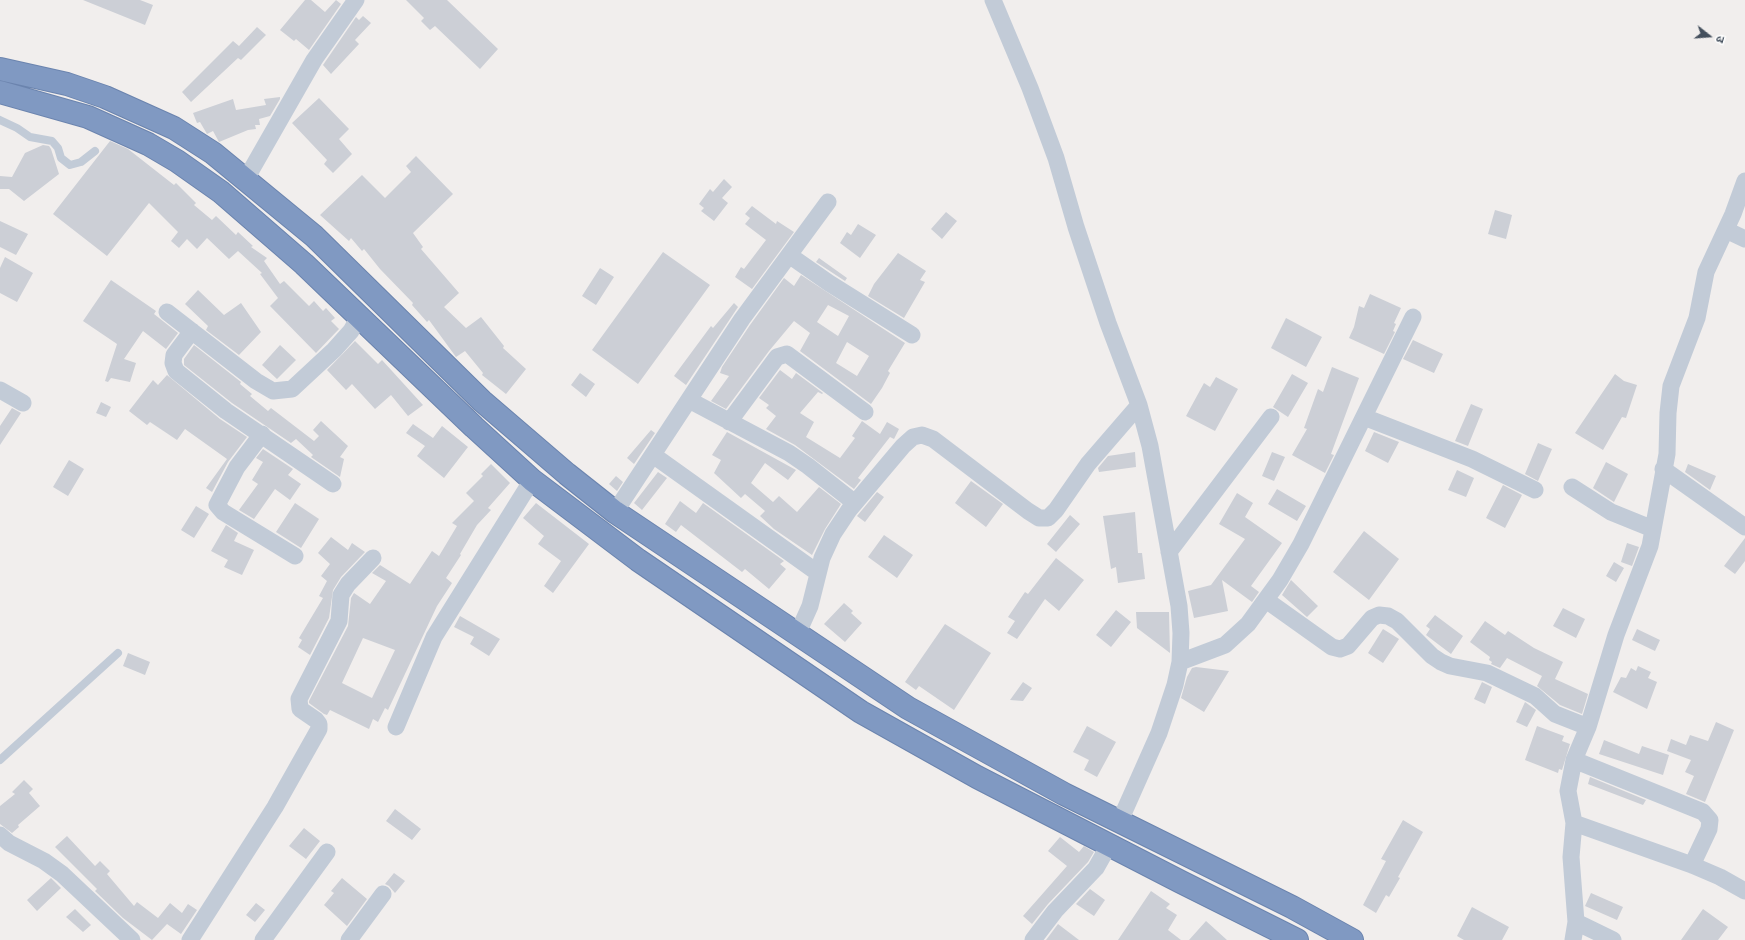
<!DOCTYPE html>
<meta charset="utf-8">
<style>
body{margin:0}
#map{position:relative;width:1745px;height:940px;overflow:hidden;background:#f1eeed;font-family:"Asap Condensed","Noto Sans Devanagari",sans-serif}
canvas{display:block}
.north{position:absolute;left:1689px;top:16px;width:40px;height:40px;-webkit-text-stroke:3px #fff;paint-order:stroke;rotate:107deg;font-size:11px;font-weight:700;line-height:16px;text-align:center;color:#444f5d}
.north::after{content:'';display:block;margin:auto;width:14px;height:18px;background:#444f5d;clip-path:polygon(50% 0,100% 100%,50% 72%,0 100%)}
</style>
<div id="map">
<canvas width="1745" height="940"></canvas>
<div class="north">उ</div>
</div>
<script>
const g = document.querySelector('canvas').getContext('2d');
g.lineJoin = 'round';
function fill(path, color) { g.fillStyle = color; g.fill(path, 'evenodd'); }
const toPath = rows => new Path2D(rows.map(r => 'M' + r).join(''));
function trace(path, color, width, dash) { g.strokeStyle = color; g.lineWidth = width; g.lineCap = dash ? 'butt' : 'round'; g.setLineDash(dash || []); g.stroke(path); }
const building = toPath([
 [83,0,140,0,153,5,145,25],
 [305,0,311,0,325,12,336,0,341,4,309,50,296,39,294,41,280,30],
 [406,0,447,0,498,49,480,69,435,26,430,30,421,21,424,18],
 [363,16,371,23,355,40,359,44,331,74,323,65,356,17,359,20],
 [257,27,266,35,241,60,238,58,191,102,182,92,233,41,239,46],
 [280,97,280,99,270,116,259,119,260,125,255,125,256,129,248,130,219,142,213,131,207,134,200,122,197,123,193,113,233,99,236,110,266,105,264,99],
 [319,98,349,129,339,139,352,154,333,173,324,164,327,160,292,123],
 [110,141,128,149,174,185,176,183,196,203,194,205,212,220,216,216,236,235,238,232,253,246,251,247,267,258,264,261,280,284,284,281,309,306,314,301,323,311,326,308,335,318,331,321,339,329,316,353,270,306,278,298,260,274,262,273,238,251,229,259,207,238,197,249,187,239,179,248,171,241,178,232,149,203,107,256,53,214],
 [43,145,49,146,51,149,59,174,24,201,9,189,0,189,0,176,12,177,25,153],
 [416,156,453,194,413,233,423,247,421,249,459,293,444,307,466,328,481,317,504,346,503,348,526,369,506,394,482,375,483,373,465,351,456,357,429,320,427,322,412,305,413,303,380,269,364,249,362,251,351,238,349,241,320,215,362,175,385,198,411,172,406,166],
 [724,179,732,187,722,198,728,203,714,221,701,211,704,208,699,204,710,189,713,192],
 [752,206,776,224,777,221,794,232,752,289,735,277,741,267,744,269,766,240,745,224,750,218,745,214],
 [1495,210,1512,215,1506,239,1488,234],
 [946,212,957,221,942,239,931,229],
 [0,221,28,234,16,255,0,247],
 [858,224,876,235,860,258,840,243,847,232,851,235],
 [663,252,710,285,638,384,592,350],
 [898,253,926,271,920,280,925,282,904,318,868,296,874,284],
 [5,257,33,273,17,302,0,293,0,268],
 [819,258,847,278,845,281,816,262],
 [600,268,614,277,596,305,582,296],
 [801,275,905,343,888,371,890,373,882,388,871,404,800,351,810,333,794,321,769,351,726,409,711,401,729,376,720,373,722,367,750,325,784,278,794,286],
 [828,305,849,316,838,336,817,322],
 [847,342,869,356,857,376,836,363],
 [111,280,156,311,154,314,178,333,166,349,143,331,124,359,136,363,130,382,111,378,108,382,105,381,117,344,83,321],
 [198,290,224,315,241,303,261,332,239,355,206,330,208,326,185,304],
 [1370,294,1401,308,1394,323,1396,324,1393,331,1395,332,1384,354,1349,338,1354,327,1359,306,1364,308],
 [734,303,738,307,686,385,674,376,711,326,713,328],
 [1286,318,1322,337,1306,367,1271,348],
 [1413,340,1443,354,1434,373,1403,359],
 [355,341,378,364,382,360,423,405,408,416,391,395,375,409,352,384,346,390,327,370],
 [194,345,241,382,240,384,252,394,250,396,268,411,271,408,314,441,319,436,313,430,321,421,348,446,340,457,344,459,340,477,311,457,313,455,296,439,291,443,232,403,184,365,184,359],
 [280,345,296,360,277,379,262,365],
 [1332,367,1359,378,1331,454,1334,455,1325,473,1292,455,1307,429,1304,428,1318,389,1323,392],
 [780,370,792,379,796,373,823,393,822,394,818,392,800,413,814,422,806,437,840,458,855,438,852,436,862,421,880,434,887,422,899,429,894,439,890,437,858,478,861,480,854,489,795,445,766,429,776,416,766,408,769,405,759,398],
 [580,373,595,384,586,397,571,385],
 [1292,374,1308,383,1288,417,1273,407],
 [1615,374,1624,381,1637,385,1626,418,1622,417,1603,450,1575,433],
 [167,375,220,419,247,437,228,462,212,492,206,488,227,459,185,429,177,440,150,422,147,425,129,411,153,380,158,385],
 [1216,377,1238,389,1215,431,1186,416,1204,383,1210,387],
 [101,402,111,407,106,417,96,413],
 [1471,404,1483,409,1468,446,1455,441],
 [12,408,21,413,0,445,0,426],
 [413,424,433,438,442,426,468,447,444,478,417,456,425,446,406,433],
 [651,430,655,433,634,464,627,458],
 [727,432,796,470,788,480,765,463,751,483,773,502,779,496,797,512,819,487,841,504,825,529,812,555,774,529,760,516,765,511,745,494,741,498,714,473,721,460,712,455],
 [1374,432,1399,442,1388,463,1365,451],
 [1538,443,1552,449,1538,481,1525,474],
 [263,449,293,469,288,475,301,484,290,500,275,489,254,519,239,510,258,484,252,480,263,462,256,458],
 [1135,452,1136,467,1099,472,1098,468,1108,456],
 [1272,452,1285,457,1274,481,1262,476],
 [69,460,84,469,68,496,53,487],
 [1606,462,1628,474,1614,502,1593,488],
 [491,464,510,483,488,508,491,510,477,525,460,554,461,555,446,578,452,583,437,606,388,710,385,708,378,722,373,719,369,729,330,710,327,715,324,714,309,703,309,701,348,626,351,598,354,593,370,604,386,581,372,573,380,565,410,584,432,551,439,556,457,526,452,523,474,501,466,493,483,476,481,474],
 [363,638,395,650,372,698,342,683],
 [1688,464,1716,476,1710,490,1685,472],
 [1457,470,1474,478,1466,497,1448,490],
 [658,472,667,478,642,510,634,503],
 [616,476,623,482,617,491,609,484],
 [971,481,1003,504,986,527,955,503],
 [1503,485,1522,495,1505,528,1486,518],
 [1277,489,1306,506,1297,521,1268,504],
 [877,492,884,497,865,522,857,516],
 [1237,493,1253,503,1245,517,1282,543,1251,586,1259,592,1252,602,1222,580,1228,611,1194,618,1188,591,1211,585,1245,539,1219,524],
 [680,501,696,513,703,503,784,561,780,564,786,569,769,589,745,569,742,572,681,525,676,532,665,524],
 [295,503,319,519,301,548,276,532],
 [536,503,589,544,553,593,544,586,561,561,538,544,544,536,523,518],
 [196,506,209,514,194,538,181,530],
 [1135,512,1138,553,1142,553,1145,579,1118,583,1116,567,1111,569,1103,516],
 [1070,515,1080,524,1056,552,1047,544],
 [226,525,238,533,234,541,254,550,242,575,224,567,228,560,211,551],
 [1364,531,1399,559,1369,600,1333,572],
 [884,535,913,555,897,578,868,557],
 [331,537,348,550,352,543,365,552,341,577,333,590,329,618,310,655,298,647,302,640,299,638,323,598,319,596,327,581,321,576,330,564,318,553],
 [1745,538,1745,561,1735,574,1724,566],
 [1627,543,1639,547,1632,566,1621,562],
 [1056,558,1084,580,1059,611,1045,599,1017,639,1007,633,1015,621,1008,617,1025,592,1028,594],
 [1614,562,1624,568,1616,582,1606,576],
 [1291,580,1318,606,1307,617,1282,595],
 [844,603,853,611,851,613,862,623,845,642,824,624],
 [1563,608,1585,619,1576,638,1553,626],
 [1116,610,1131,622,1111,647,1096,635],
 [1136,612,1169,612,1170,653,1137,628],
 [1435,615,1463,636,1451,654,1426,635,1430,629,1426,626],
 [460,616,500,639,489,656,470,644,474,637,454,627],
 [1485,621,1505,635,1508,631,1534,648,1563,662,1555,679,1588,694,1582,714,1560,705,1537,686,1542,676,1507,658,1500,668,1491,664,1492,662,1489,660,1490,657,1470,642],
 [945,624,991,653,954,710,919,686,916,690,905,682],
 [1383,629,1399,639,1383,663,1368,653],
 [1637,629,1660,640,1655,651,1632,640],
 [128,653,150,662,145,675,123,666],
 [1638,666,1651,672,1648,678,1657,682,1647,709,1613,692,1621,677,1626,678,1631,668,1636,671],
 [1196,667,1229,671,1204,712,1181,698,1187,677,1192,668],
 [1023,682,1032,688,1023,701,1010,700],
 [1482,682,1492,687,1485,704,1474,699],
 [1525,702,1536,710,1527,727,1516,722],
 [1716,722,1734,730,1705,802,1686,794,1694,776,1685,772,1691,760,1667,751,1671,739,1686,745,1690,735,1708,741],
 [1087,726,1116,742,1097,777,1084,770,1089,760,1073,752],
 [1537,726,1564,736,1562,741,1570,744,1562,770,1559,769,1558,773,1525,760],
 [1604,740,1639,754,1642,746,1669,755,1663,775,1599,754],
 [1590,777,1646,800,1643,805,1588,784],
 [24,780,33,789,29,793,40,806,18,825,19,827,12,833,0,824,0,806,15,794,12,792],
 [395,809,421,829,412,840,386,821],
 [1403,820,1423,832,1398,877,1400,878,1389,897,1386,895,1376,913,1363,905,1386,861,1381,859],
 [304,828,320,841,306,859,289,846],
 [67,836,95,866,100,861,110,871,107,874,134,906,137,902,158,918,170,903,182,913,188,904,197,910,181,934,167,924,152,940,123,918,95,891,97,889,55,847],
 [1060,837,1079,852,1084,846,1094,852,1088,862,1048,904,1032,924,1023,916,1067,866,1048,851],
 [394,873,405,881,395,893,389,886,385,884],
 [51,878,61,888,37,911,27,900],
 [342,878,367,899,347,926,324,905,334,893,331,891],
 [1090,889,1105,900,1094,916,1076,904],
 [1151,891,1170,904,1166,908,1177,915,1168,930,1181,940,1118,940],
 [1591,893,1623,907,1617,920,1585,906],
 [256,903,265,910,255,922,246,915],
 [1472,907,1509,927,1502,940,1464,940,1457,936],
 [75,909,91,925,83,932,66,917],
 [1703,909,1728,927,1718,940,1681,940],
 [1206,921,1227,940,1189,940],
 [1058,924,1079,940,1046,940]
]);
const lane = toPath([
 [0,120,17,128,30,137,52,141,58,148,61,158,70,165,81,162,95,151],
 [0,760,118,653]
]);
const street = toPath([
 [993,0,1030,88,1056,158,1076,227,1108,323,1139,405,1150,446,1179,606,1181,633,1180,662,1175,685,1159,733,1119,823],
 [246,179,314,60,356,0],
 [1726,230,1745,239],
 [789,255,829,283,912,335],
 [167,312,256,381,273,391,292,389,334,350,351,331,359,317],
 [192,331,174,355,173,363,176,371,226,411,333,484],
 [0,390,23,403],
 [689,400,789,453,808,466,855,503],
 [1364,417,1472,459,1535,490],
 [729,422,777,357,787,354,865,412],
 [262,434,237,467,217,505,223,512,295,556],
 [653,455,818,573],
 [1663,469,1745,527],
 [1572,487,1611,512,1653,529],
 [615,512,742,319,828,202],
 [1169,552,1271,417],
 [1266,600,1332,647,1340,649,1348,646,1372,618,1379,615,1388,616,1397,621,1432,656,1441,662,1450,666,1487,673,1535,696,1555,714,1588,727],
 [797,635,810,606,822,558,833,534,849,510,903,446,913,437,922,435,933,439,1028,511,1039,518,1048,518,1056,510,1088,464,1139,405],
 [1180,662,1225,645,1248,624,1280,580,1301,544,1413,317],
 [396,727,434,637,532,480],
 [1574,760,1703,812,1710,820,1709,829,1692,865],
 [1574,823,1692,865,1720,877,1745,891],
 [0,835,9,843,44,861,62,874,132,940],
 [1576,922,1613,940],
 [190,940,275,807,319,729,319,724,316,720,300,709,299,699,339,621,341,595,348,584,373,558],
 [263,940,327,852],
 [349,940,383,894],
 [1033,940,1055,911,1096,868,1109,845],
 [1573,940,1576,922,1571,857,1574,823,1568,791,1574,760,1588,727,1616,635,1650,546,1667,454,1668,413,1671,386,1697,318,1706,272,1733,214,1745,181]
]);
const highway = toPath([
 [0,69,67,84,105,97,174,128,213,153,314,236,482,401,567,474,615,512,908,708,1064,794,1292,907,1352,940],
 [0,92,88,117,148,144,177,161,221,192,304,264,474,427,532,480,638,560,861,712,977,777,1181,882,1297,940]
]);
fill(building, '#cccfd6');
trace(highway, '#6b84ae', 24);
trace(lane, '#c2cbd7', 8);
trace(street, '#c2cbd7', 17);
trace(highway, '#8099c2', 22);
</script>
